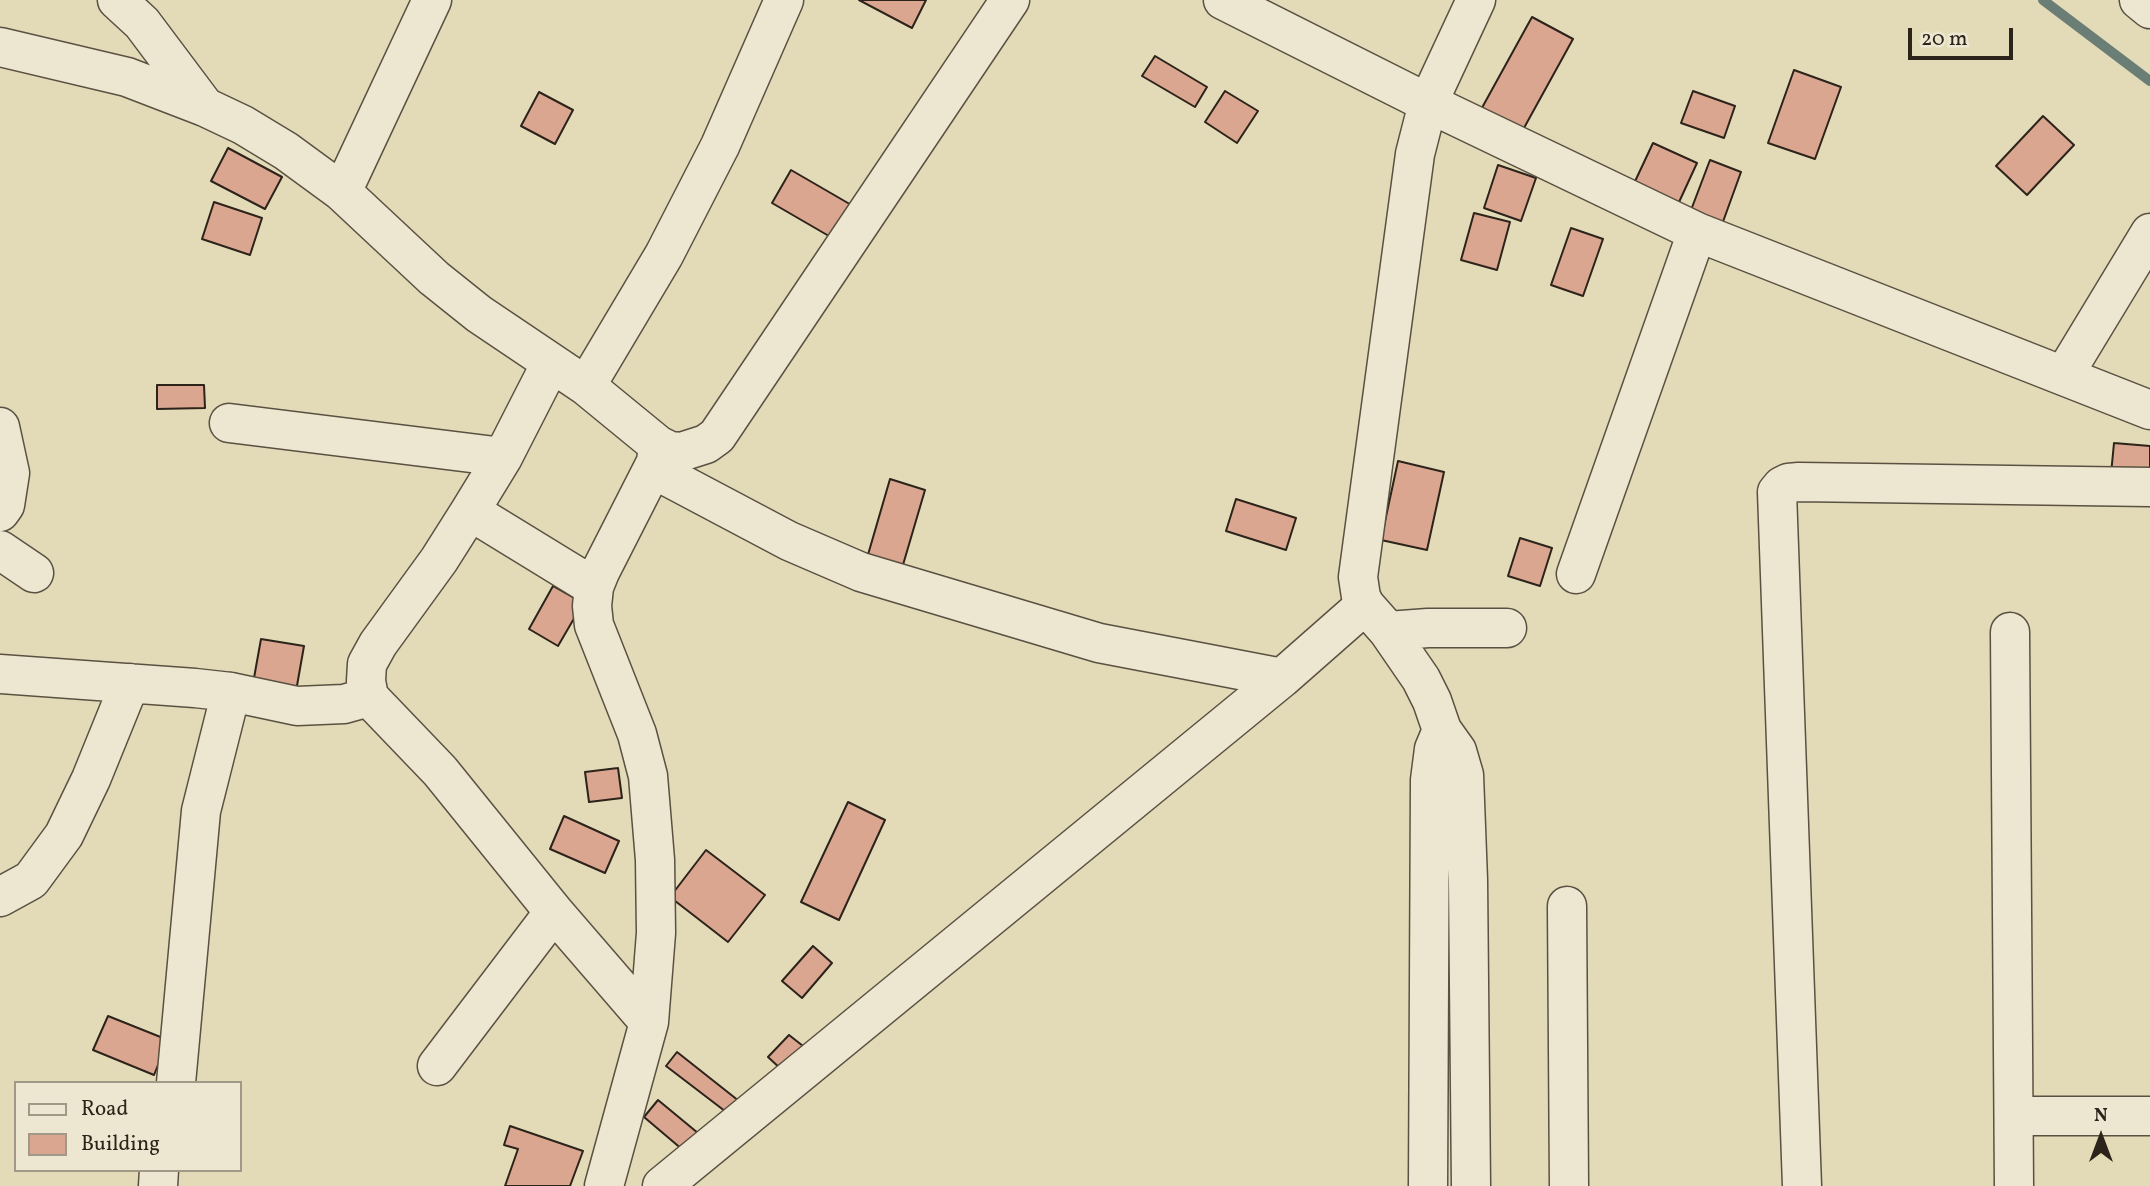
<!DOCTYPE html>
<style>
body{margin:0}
#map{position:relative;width:2150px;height:1186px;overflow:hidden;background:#e3dab8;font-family:Vollkorn,serif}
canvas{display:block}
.legend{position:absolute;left:14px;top:1081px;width:228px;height:91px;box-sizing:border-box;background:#ede7d1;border:2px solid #a09988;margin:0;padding:9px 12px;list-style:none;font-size:21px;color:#2c231a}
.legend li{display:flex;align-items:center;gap:14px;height:35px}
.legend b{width:35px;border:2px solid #a09988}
.north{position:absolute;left:2066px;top:1102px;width:70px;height:70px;-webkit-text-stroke:5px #ede7d1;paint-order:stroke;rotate:0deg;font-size:19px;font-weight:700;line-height:28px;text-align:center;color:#2c231a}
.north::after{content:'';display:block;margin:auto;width:24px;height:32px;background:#2c231a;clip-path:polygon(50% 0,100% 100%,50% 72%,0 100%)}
.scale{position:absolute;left:1908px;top:28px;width:105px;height:32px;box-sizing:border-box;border:4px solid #2c231a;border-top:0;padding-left:9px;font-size:21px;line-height:24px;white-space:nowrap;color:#2c231a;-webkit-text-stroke:5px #ede7d1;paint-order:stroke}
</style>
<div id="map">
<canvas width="2150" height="1186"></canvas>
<ul class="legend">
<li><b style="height:9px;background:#ede7d1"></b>Road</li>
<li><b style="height:19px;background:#daa690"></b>Building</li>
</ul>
<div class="north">N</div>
<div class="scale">20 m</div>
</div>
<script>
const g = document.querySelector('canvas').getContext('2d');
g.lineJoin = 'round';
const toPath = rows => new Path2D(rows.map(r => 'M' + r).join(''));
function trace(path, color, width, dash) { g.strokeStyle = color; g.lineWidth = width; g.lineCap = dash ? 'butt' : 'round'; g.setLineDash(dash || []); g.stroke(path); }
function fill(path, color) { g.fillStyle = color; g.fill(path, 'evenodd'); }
const stream = toPath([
 [2043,0,2150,81]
]);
const building = toPath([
 [859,0,926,0,912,28,859,0],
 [1532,17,1573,39,1519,137,1478,115,1532,17],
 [1155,56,1207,87,1195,107,1142,76,1155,56],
 [1794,70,1841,87,1815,159,1768,143,1794,70],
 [1225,91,1258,111,1237,143,1205,122,1225,91],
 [1693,91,1735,106,1724,138,1681,123,1693,91],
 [539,92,573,110,555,144,521,126,539,92],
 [2043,116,2074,145,2027,195,1996,166,2043,116],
 [1653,143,1697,163,1674,213,1630,192,1653,143],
 [228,148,282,177,265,209,211,181,228,148],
 [1710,160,1741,172,1720,230,1688,218,1710,160],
 [1498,165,1536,178,1521,221,1484,208,1498,165],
 [791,170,860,210,841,243,772,203,791,170],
 [214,202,262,218,250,255,202,239,214,202],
 [1474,213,1510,222,1497,270,1461,260,1474,213],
 [1571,228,1603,239,1583,296,1551,285,1571,228],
 [157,385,204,385,205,408,157,409,157,385],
 [2114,443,2150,446,2150,477,2111,474,2114,443],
 [1398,461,1444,472,1427,550,1381,540,1398,461],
 [890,479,925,490,900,575,865,565,890,479],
 [1236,499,1296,518,1286,550,1226,531,1236,499],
 [1520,538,1552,548,1540,586,1508,576,1520,538],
 [553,586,583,603,558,646,529,629,553,586],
 [261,639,304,646,295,697,252,689,261,639],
 [618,768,622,798,589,802,585,772,618,768],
 [848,802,885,820,839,920,801,902,848,802],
 [564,816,619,841,605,873,550,849,564,816],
 [706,850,765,895,728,942,670,897,706,850],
 [813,946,832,963,802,998,782,981,813,946],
 [108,1016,168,1040,154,1075,93,1050,108,1016],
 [789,1035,803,1046,782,1070,768,1057,789,1035],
 [677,1052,744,1105,734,1118,666,1066,677,1052],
 [658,1100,704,1138,690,1156,644,1117,658,1100],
 [510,1126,583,1151,570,1186,505,1186,518,1149,504,1145,510,1126]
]);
const minor = toPath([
 [117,0,142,23,205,107],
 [1223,0,1428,103,1697,232,2150,410],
 [2139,0,2150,9],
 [0,47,127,77,205,107,243,125,286,151,342,192,434,278,479,314,586,386,658,445,670,451,681,452,706,444,717,436,1010,0],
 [342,192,432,0],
 [551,363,503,457,470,511,439,560,378,644,367,664,366,681,369,697,440,771,554,912,649,1022],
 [2064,375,2150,233],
 [586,386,664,255,720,146,784,0],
 [229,423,503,457],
 [0,427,10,473,5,505,0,512],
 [653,469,789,541,861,572,1099,643,1282,678],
 [470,511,594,587],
 [0,550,34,573],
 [1576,574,1697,232],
 [1388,631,1428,628,1507,628],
 [2010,632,2014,1186],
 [0,674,195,688,231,692,297,706,344,704,369,697],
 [0,897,31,880,64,835,91,779,130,683],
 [1567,906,1569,1186],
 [437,1066,554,912],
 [176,1083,201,811,231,692],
 [2014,1116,2150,1116],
 [158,1186,159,1170],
 [604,1186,649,1022,656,933,655,860,648,776,637,734,594,625,592,606,594,587,600,572,656,462,658,445],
 [662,1186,1282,678,1365,605],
 [1428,1186,1430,780,1434,749,1442,730],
 [1471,1186,1468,880,1464,775,1457,751,1442,730,1432,701,1421,679,1388,631,1365,605,1361,597,1358,577,1415,154,1428,103,1476,0],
 [1802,1186,1777,492,1782,486,1788,483,1799,482,2150,487]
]);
trace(stream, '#6b7e76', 10);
fill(building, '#daa690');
trace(building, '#2c231a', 2);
trace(minor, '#5a5142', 41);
trace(minor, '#ede7d1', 38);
</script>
